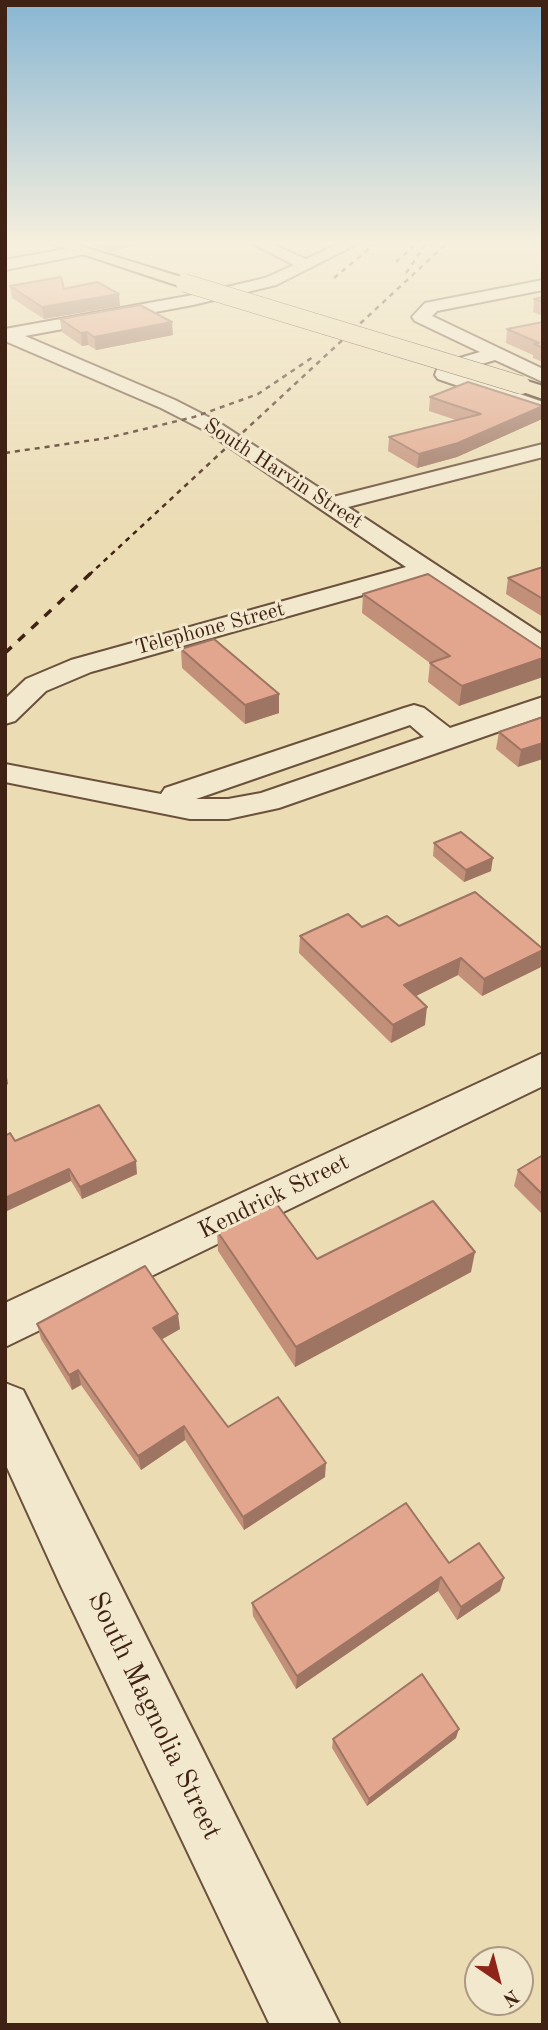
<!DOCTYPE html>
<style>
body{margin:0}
#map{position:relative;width:548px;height:2030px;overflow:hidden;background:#ebdcb4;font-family:"Old Standard TT",serif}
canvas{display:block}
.frame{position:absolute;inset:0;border:7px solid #402214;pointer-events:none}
.north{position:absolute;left:464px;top:1946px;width:70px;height:70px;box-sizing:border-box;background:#f2e8ce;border:2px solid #ab9984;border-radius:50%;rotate:145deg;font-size:19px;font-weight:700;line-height:28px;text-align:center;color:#402214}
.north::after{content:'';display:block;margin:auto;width:24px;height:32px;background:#8f2418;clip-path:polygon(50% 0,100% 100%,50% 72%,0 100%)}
</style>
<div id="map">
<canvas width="548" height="2030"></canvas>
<div class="frame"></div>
<div class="north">N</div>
</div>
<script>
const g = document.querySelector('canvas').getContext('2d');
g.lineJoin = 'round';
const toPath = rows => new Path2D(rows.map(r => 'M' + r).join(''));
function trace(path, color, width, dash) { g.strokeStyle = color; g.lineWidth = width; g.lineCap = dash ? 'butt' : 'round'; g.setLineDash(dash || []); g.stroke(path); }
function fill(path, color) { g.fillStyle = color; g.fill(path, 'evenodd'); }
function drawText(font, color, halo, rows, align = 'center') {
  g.font = font + ' "Old Standard TT",serif'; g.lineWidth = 6; g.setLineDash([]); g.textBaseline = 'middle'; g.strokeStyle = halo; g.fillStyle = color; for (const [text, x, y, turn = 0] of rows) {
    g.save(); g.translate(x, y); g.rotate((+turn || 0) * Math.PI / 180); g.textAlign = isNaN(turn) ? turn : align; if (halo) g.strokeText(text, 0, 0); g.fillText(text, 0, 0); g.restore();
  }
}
const minor = toPath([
 [253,244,272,244,306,259,338,244,357,244,276,285,193,305,25,336,175,400,218,422,333,497,543,444,543,457,348,507,543,635,543,655,533,653,423,578,91,672,46,691,15,721,5,724,5,699,26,679,71,660,406,567,204,430,161,408,5,341,5,329,193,295,265,278,294,265,253,244],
 [81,246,86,248,86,254,5,270,5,260,81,246],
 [543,280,543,290,437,311,432,316,543,369,543,382,495,360,455,372,543,402,543,415,438,379,435,375,439,364,480,352,415,321,412,317,425,303,543,280],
 [543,697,543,716,279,808,228,819,190,819,5,782,5,764,161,794,165,788,404,708,414,705,424,708,450,728,543,697],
 [410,725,424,737,261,793,228,799,196,799,410,725],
 [543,1053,543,1086,5,1347,5,1303,543,1053],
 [5,1383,23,1390,340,2025,270,2025,60,1584,5,1463,5,1383]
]);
const major = toPath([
 [52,244,74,244,191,280,193,283,185,288,179,286,52,244],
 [521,379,543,386,543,399,514,389,511,385,514,381,521,379]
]);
const railFar1 = toPath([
 [396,262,416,244],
 [406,273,426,244],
 [334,278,375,244],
 [5,453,107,438,194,417,258,394,313,357],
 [89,575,446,244]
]);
const rail = toPath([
 [5,653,91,573]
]);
const majorBridge = toPath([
 [185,283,521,385]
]);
const wall = toPath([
 [91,244,138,244,111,252],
 [10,286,64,289,120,306,44,319,12,298],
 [543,297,543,316,533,312,534,299],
 [60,319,173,335,96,350,88,345,82,346,62,332],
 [543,322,543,362,533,358,533,355,506,343,507,329],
 [430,397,542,419,457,457,417,468,388,451,389,437,456,420,429,411],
 [543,567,543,617,506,594,508,578],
 [363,594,543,650,459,706,428,682,430,663,362,613],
 [181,649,279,694,279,713,245,724,182,668],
 [543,717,518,767,496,749,499,732],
 [434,843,491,871,464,882,433,856],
 [399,926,541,967,482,996,458,975,416,996,425,1025,391,1043,299,953,300,936,362,927],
 [15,1141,137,1174,82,1199,71,1181],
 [543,1155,543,1215,514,1186,518,1170],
 [217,1231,317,1259,471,1272,295,1367,218,1251],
 [37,1324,180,1329,161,1340,228,1427,325,1477,244,1530,185,1440,141,1470,81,1385,72,1390,41,1339],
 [449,1563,500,1591,457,1620,438,1591,296,1689,253,1616,252,1603],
 [456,1738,367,1806,332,1748,333,1739]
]);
const shadedWall = toPath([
 [110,244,138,244,111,252],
 [119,294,120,306,44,319,42,307],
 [172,322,173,335,96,350,94,337],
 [87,332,88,345,82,346,81,333],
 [543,406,542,419,457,457,417,468,419,454],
 [543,658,543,677,459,706,462,686],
 [279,694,279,713,245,724,245,705],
 [543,743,543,759,518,767,521,750],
 [493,858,491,871,464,882,466,870],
 [543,950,541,967,482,996,484,979],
 [461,958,458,975,402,1003,404,985],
 [427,1007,425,1025,391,1043,393,1025],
 [6,1071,8,1084,5,1086],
 [136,1161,137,1174,82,1199,80,1187],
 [69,1169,71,1181,5,1212,5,1198],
 [475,1252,471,1272,295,1367,296,1347],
 [178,1314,180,1329,155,1343,153,1328],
 [78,1370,81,1385,72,1390,69,1375],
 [184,1426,185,1440,141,1470,138,1456],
 [326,1463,325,1477,244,1530,243,1517],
 [441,1577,438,1591,296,1689,297,1676],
 [504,1578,500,1591,457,1620,461,1607],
 [459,1729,456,1738,367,1806,369,1799]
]);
const building = toPath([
 [61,277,64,289,97,282,119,294,42,307,10,286,61,277],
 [543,297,543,302,534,299,543,297],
 [140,305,172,322,94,337,87,332,81,333,60,319,140,305],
 [543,322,543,348,534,344,539,343,507,329,543,322],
 [468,382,543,406,458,443,419,454,389,437,481,414,430,397,468,382],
 [543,567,543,599,508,578,543,567],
 [428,574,543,650,543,658,462,686,430,663,450,656,363,594,428,574],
 [214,639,279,694,245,705,181,649,214,639],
 [543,717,543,743,521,750,499,732,543,717],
 [461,832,493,858,466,870,434,843,461,832],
 [475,892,543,949,543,950,484,979,461,958,404,985,427,1007,393,1025,300,936,348,914,362,927,387,916,399,926,475,892],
 [99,1105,136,1161,80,1187,69,1169,5,1198,5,1136,10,1133,15,1141,99,1105],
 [543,1155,543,1195,518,1170,543,1155],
 [433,1201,475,1252,296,1347,217,1231,276,1203,317,1259,433,1201],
 [145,1266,178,1314,153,1328,228,1427,278,1397,326,1463,243,1517,184,1426,138,1456,78,1370,69,1375,37,1324,145,1266],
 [406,1503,449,1563,479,1543,504,1578,461,1607,441,1577,297,1676,252,1603,406,1503],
 [422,1674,459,1729,369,1799,333,1739,422,1674]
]);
const farStreetnames = [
 ["South Harvin Street",283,474,33],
 ["Telephone Street",210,629,-15]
];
const streetNames = [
 ["Kendrick Street",274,1197,-26]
];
const nearStreetnames = [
 ["South Magnolia Street",154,1716,64]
];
trace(minor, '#6b503c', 4);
trace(major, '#402214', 4);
fill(minor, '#f2e8ce');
fill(major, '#ebdcb4');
trace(railFar1, '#402214', 2.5, [5, 5]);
trace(rail, '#402214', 3.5, [9, 9]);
trace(majorBridge, '#402214', 19, []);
trace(majorBridge, '#ebdcb4', 18);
fill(wall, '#c28f79');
fill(shadedWall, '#9e7463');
fill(building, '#e1a68d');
trace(building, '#9e7463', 2);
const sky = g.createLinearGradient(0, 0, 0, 528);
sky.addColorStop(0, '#88b6d3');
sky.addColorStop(0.46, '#f6efdd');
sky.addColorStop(1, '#f6efdd00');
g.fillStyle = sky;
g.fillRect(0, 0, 548, 528);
drawText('21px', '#402214', '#f2e8ce', farStreetnames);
drawText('24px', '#402214', '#f2e8ce', streetNames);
drawText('28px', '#402214', '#f2e8ce', nearStreetnames);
</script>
